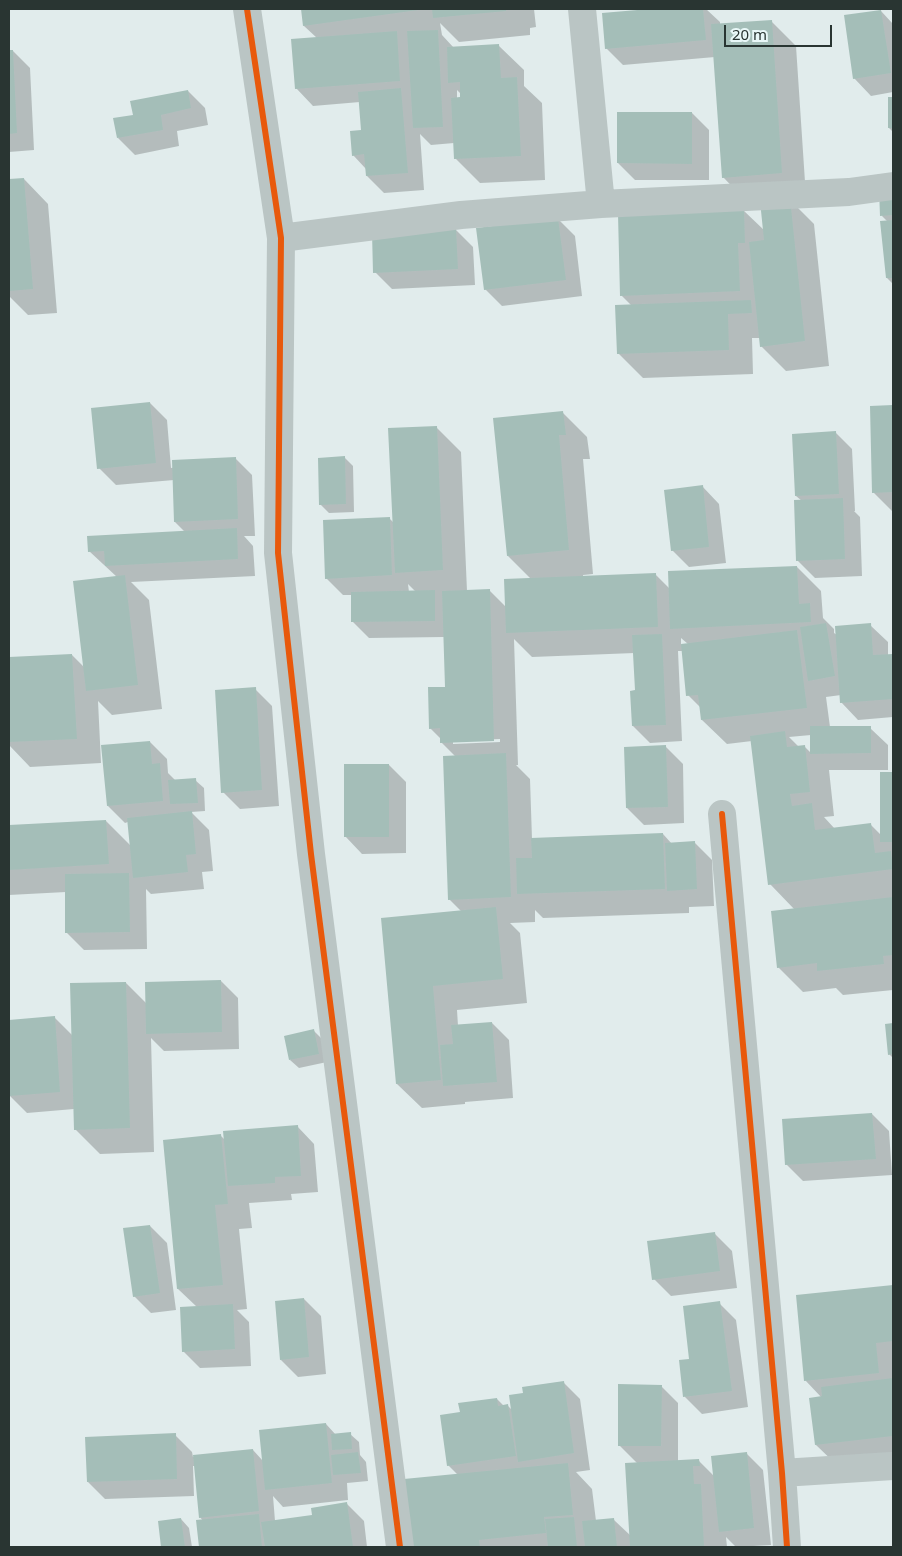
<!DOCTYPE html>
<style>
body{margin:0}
#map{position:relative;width:902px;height:1556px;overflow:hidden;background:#e1ecec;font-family:"Noto Sans",sans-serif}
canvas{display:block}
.frame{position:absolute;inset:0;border:10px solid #293532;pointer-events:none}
.scale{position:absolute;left:724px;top:25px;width:108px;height:22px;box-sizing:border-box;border:2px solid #293532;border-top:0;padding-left:6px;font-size:15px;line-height:18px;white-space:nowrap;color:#293532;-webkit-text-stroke:4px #e9f8f8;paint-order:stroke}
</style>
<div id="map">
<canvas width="902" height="1556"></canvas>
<div class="frame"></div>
<div class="scale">20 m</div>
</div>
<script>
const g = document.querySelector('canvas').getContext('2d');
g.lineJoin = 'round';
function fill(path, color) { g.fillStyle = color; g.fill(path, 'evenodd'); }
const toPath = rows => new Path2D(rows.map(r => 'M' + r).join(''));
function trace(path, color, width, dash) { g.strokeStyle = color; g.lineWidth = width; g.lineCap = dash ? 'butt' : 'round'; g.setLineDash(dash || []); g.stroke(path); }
const shadow = toPath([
 [302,9,534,9,536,27,530,28,530,35,459,42,440,23,442,35,454,48,499,46,524,70,524,86,542,103,545,180,480,183,455,158,454,143,431,145,420,134,424,190,384,193,367,176,366,169,353,155,362,131,360,102,313,106,296,88,317,38,304,26],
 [457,90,462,95,462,98,457,98],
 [663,9,706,9,720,22,720,25,771,21,796,46,806,197,789,199,814,224,829,366,786,371,761,346,760,338,752,338,753,374,643,378,618,353,631,305,621,295,743,210,765,231,761,201,747,202,723,177,715,57,623,65,606,48,604,14],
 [881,11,893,24,893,92,871,96,854,78],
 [9,51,13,51,30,68,34,150,9,152],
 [188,91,205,108,208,125,177,131,179,146,135,155,118,138,134,116],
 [890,98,893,98,893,132,889,128],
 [692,113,709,130,709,180,635,180,618,163],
 [24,179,48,204,57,313,28,315,9,296,9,180],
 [893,190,893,284,887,278,888,222,882,216],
 [558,219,575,236,582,296,502,306,485,289],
 [456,230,473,247,475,285,392,289,375,272],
 [150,403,167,420,171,468,235,458,252,475,255,536,244,536,253,546,255,576,131,582,149,600,162,709,112,715,98,701,101,763,30,767,9,745,9,658,72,655,84,667,117,577,89,551,185,532,175,522,174,480,116,485,99,468],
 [893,406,893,512,873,492,871,407],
 [563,413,587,437,590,459,583,459,593,574,583,575,583,577,655,574,670,589,797,567,821,591,823,618,834,629,834,633,837,635,870,625,888,642,888,655,893,655,893,717,858,720,841,702,841,695,826,697,830,727,870,728,888,745,888,770,829,770,834,816,824,817,835,829,870,824,881,835,881,773,893,773,893,990,843,995,836,988,803,992,778,967,795,910,770,884,752,741,727,744,702,720,701,708,688,695,683,651,678,651,682,741,650,743,633,726,636,692,635,653,532,657,514,639,518,765,516,765,530,779,532,839,663,834,672,844,695,843,712,860,714,906,689,907,689,913,543,918,535,910,535,922,510,923,520,933,527,1003,457,1010,458,1026,492,1023,509,1040,513,1098,465,1102,465,1104,422,1108,397,1084,382,919,461,911,449,899,456,757,441,742,441,739,430,728,446,688,444,637,369,638,352,621,352,595,343,595,326,578,389,518,394,523,436,427,461,452,467,591,489,590,506,607,531,579,508,556],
 [408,584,416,592,409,592],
 [681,638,688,644,681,645],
 [811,735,811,753,804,746,799,747,789,737],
 [500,739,500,742,453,744,453,741],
 [835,432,852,449,855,511,854,511,860,517,862,576,815,578,798,561,802,501,796,496],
 [345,458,353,466,354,512,329,513,320,504],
 [702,486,719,504,726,563,689,567,672,550],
 [255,689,272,706,279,806,240,809,223,792],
 [150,742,167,759,168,773,176,781,195,780,204,788,205,811,191,812,209,830,213,871,202,872,204,889,151,894,146,889,147,949,84,950,67,933,66,892,9,895,9,827,106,821,131,846,128,822,125,823,108,806],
 [665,746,683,764,684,823,644,825,627,808],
 [389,765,406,782,406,853,362,854,345,836],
 [221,981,238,998,239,1049,164,1051,151,1038,154,1152,100,1154,75,1129,74,1109,27,1113,10,1096,9,1021,54,1017,73,1036,126,983,146,1003],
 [893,1024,893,1058,889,1054,887,1025],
 [314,1031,322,1039,327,1062,299,1068,290,1060],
 [872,1114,889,1131,892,1175,803,1181,786,1164],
 [297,1126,314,1144,318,1192,291,1194,292,1200,249,1203,252,1228,239,1229,247,1309,237,1310,249,1322,251,1366,200,1368,183,1351,197,1307,178,1289,221,1136,225,1140],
 [150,1226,167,1243,176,1310,151,1313,134,1296],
 [715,1234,732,1251,737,1288,671,1296,654,1279],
 [893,1286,893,1463,841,1469,816,1445,822,1398,805,1380,797,1296],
 [304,1299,321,1316,326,1374,298,1377,281,1360],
 [719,1303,736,1320,748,1407,702,1414,685,1397,691,1360],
 [563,1382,580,1399,590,1470,576,1472,592,1489,596,1521,614,1520,631,1536,638,1464,619,1445,661,1386,678,1403,678,1462,699,1461,714,1476,746,1453,763,1470,771,1545,736,1547,726,1537,727,1547,412,1547,458,1475,448,1465,461,1413,497,1399,504,1406,508,1406,512,1410,525,1394],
 [326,1424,336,1435,350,1434,359,1442,360,1455,366,1462,368,1481,347,1483,348,1500,283,1507,273,1496,275,1521,313,1516,347,1504,364,1521,367,1547,200,1547,198,1521,203,1521,200,1517,195,1466,193,1466,194,1496,105,1499,88,1482,175,1435,192,1452,193,1457,253,1450,263,1461],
 [181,1519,189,1528,192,1547,162,1547,159,1522]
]);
const building = toPath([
 [301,9,418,9,418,10,303,26],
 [432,9,506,9,506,11,433,18],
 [649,9,703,9,706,40,605,49,602,13],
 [881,10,891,73,853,79,844,15],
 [772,20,782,173,722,178,711,24],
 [438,30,443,127,413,128,407,31],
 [397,31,400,81,295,89,291,39],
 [499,44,501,78,517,77,521,156,454,159,451,98,460,97,460,82,448,83,447,47],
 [9,50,13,50,17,133,9,134],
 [401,88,408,173,366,176,364,154,352,156,350,131,361,130,358,92],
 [188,90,191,108,161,115,163,130,117,138,113,118,133,115,130,101],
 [888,97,893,97,893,128,888,128],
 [617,112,692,112,692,164,617,163],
 [24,178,33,289,9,291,9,179],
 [893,188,893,215,880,216,879,189],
 [790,198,805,341,760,347,749,242,764,240,760,201],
 [744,209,745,243,738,243,740,291,620,296,618,214],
 [558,218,566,280,484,290,476,228],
 [893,220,893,278,886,278,880,221],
 [456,228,458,269,373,273,372,232],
 [751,300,752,313,728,314,729,350,617,354,615,305],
 [150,402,156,463,97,469,91,408],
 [893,405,893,492,872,493,870,406],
 [563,411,566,435,559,435,569,550,507,556,493,418],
 [437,426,443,570,395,573,388,428],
 [836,431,839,494,795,496,792,434],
 [345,456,346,504,319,505,318,458],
 [236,457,238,519,174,522,172,460],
 [703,485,709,547,671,551,664,490],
 [843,498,845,559,796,561,794,500],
 [390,517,392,575,325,579,323,520],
 [237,528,238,559,105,566,104,551,88,552,87,536],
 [797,566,799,604,810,603,811,622,670,629,668,571],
 [656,573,658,627,506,633,504,579],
 [125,575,138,685,86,691,73,581],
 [490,589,494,741,440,743,440,728,429,729,428,687,445,687,442,591],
 [435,590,435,621,351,622,351,592],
 [826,623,835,676,808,681,800,627],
 [871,623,873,655,893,654,893,699,840,703,835,626],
 [797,630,807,708,701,720,698,695,686,696,681,644],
 [662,634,666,725,632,726,630,691,635,690,632,635],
 [72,654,77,739,9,742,9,657],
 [256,687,262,790,221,793,215,690],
 [810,726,871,726,871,753,810,754],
 [785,731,787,747,805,745,810,792,790,794,792,806,812,803,815,830,871,823,875,853,891,851,893,869,768,885,750,736],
 [150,741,152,764,160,763,163,801,107,806,101,745],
 [666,745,668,807,626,808,624,747],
 [506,753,511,897,448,900,443,756],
 [344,764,389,764,389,837,344,837],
 [880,772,893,772,893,842,880,842],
 [196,778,198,803,170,804,168,780],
 [192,811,196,854,186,855,188,872,133,878,127,818],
 [106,820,109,864,9,870,9,825],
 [663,833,665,889,517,894,516,858,532,858,531,838],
 [695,841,697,889,667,891,665,843],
 [129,873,130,932,65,933,65,874],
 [893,897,893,955,883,956,884,964,817,971,817,963,777,968,771,911],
 [496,907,503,979,433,986,441,1080,396,1084,381,918],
 [221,980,222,1032,146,1034,145,982],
 [126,982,130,1128,74,1130,70,983],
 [55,1016,60,1092,9,1096,9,1020],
 [492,1022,497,1082,443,1086,440,1045,453,1044,451,1025],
 [893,1023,893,1054,888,1055,885,1024],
 [314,1029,319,1054,289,1060,284,1036],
 [872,1113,876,1159,785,1165,782,1119],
 [298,1125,301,1176,275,1177,275,1183,228,1186,223,1131],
 [221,1134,228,1204,215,1205,223,1285,177,1289,163,1140],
 [150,1225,160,1293,133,1297,123,1228],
 [715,1232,720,1271,652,1280,647,1241],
 [893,1285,893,1341,876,1343,879,1373,804,1381,796,1295],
 [304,1298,309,1357,280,1360,275,1301],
 [720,1301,732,1391,683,1397,679,1360,689,1359,683,1306],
 [233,1304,235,1349,182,1352,180,1307],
 [893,1378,893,1436,815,1445,809,1398,822,1396,821,1387],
 [564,1381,574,1453,518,1462,509,1395,523,1393,522,1387],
 [618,1384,662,1385,661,1446,618,1446],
 [497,1398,498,1406,508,1404,516,1456,447,1466,440,1415,460,1412,458,1403],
 [326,1423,332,1483,265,1490,259,1430],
 [351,1432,352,1449,332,1450,331,1434],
 [176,1433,177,1479,87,1482,85,1437],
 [253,1449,259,1511,199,1518,193,1455],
 [358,1452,361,1473,333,1475,331,1455],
 [747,1452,754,1528,719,1532,711,1456],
 [699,1459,700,1466,693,1466,694,1484,701,1484,704,1547,630,1547,625,1463],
 [568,1463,573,1515,544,1517,546,1533,479,1540,480,1547,411,1547,404,1479],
 [347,1502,353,1547,265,1547,261,1522,312,1515,311,1508],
 [259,1514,262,1547,199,1547,196,1520],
 [574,1517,577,1547,548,1547,545,1519],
 [181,1518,185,1547,161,1547,158,1521],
 [614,1518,617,1547,585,1547,582,1521]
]);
const minor = toPath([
 [247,9,281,238,278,553,311,854,400,1547],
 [582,9,601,204],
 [281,238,461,215,601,204,849,192,893,186],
 [722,814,782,1473,787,1547],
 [782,1473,893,1466]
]);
const cycleway = toPath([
 [247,9,281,238,278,553,311,854,400,1547],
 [722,814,782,1473,787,1547]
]);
fill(shadow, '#0003');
fill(building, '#a4beb8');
trace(minor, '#bac5c4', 28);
trace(cycleway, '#e8590c', 6);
</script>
